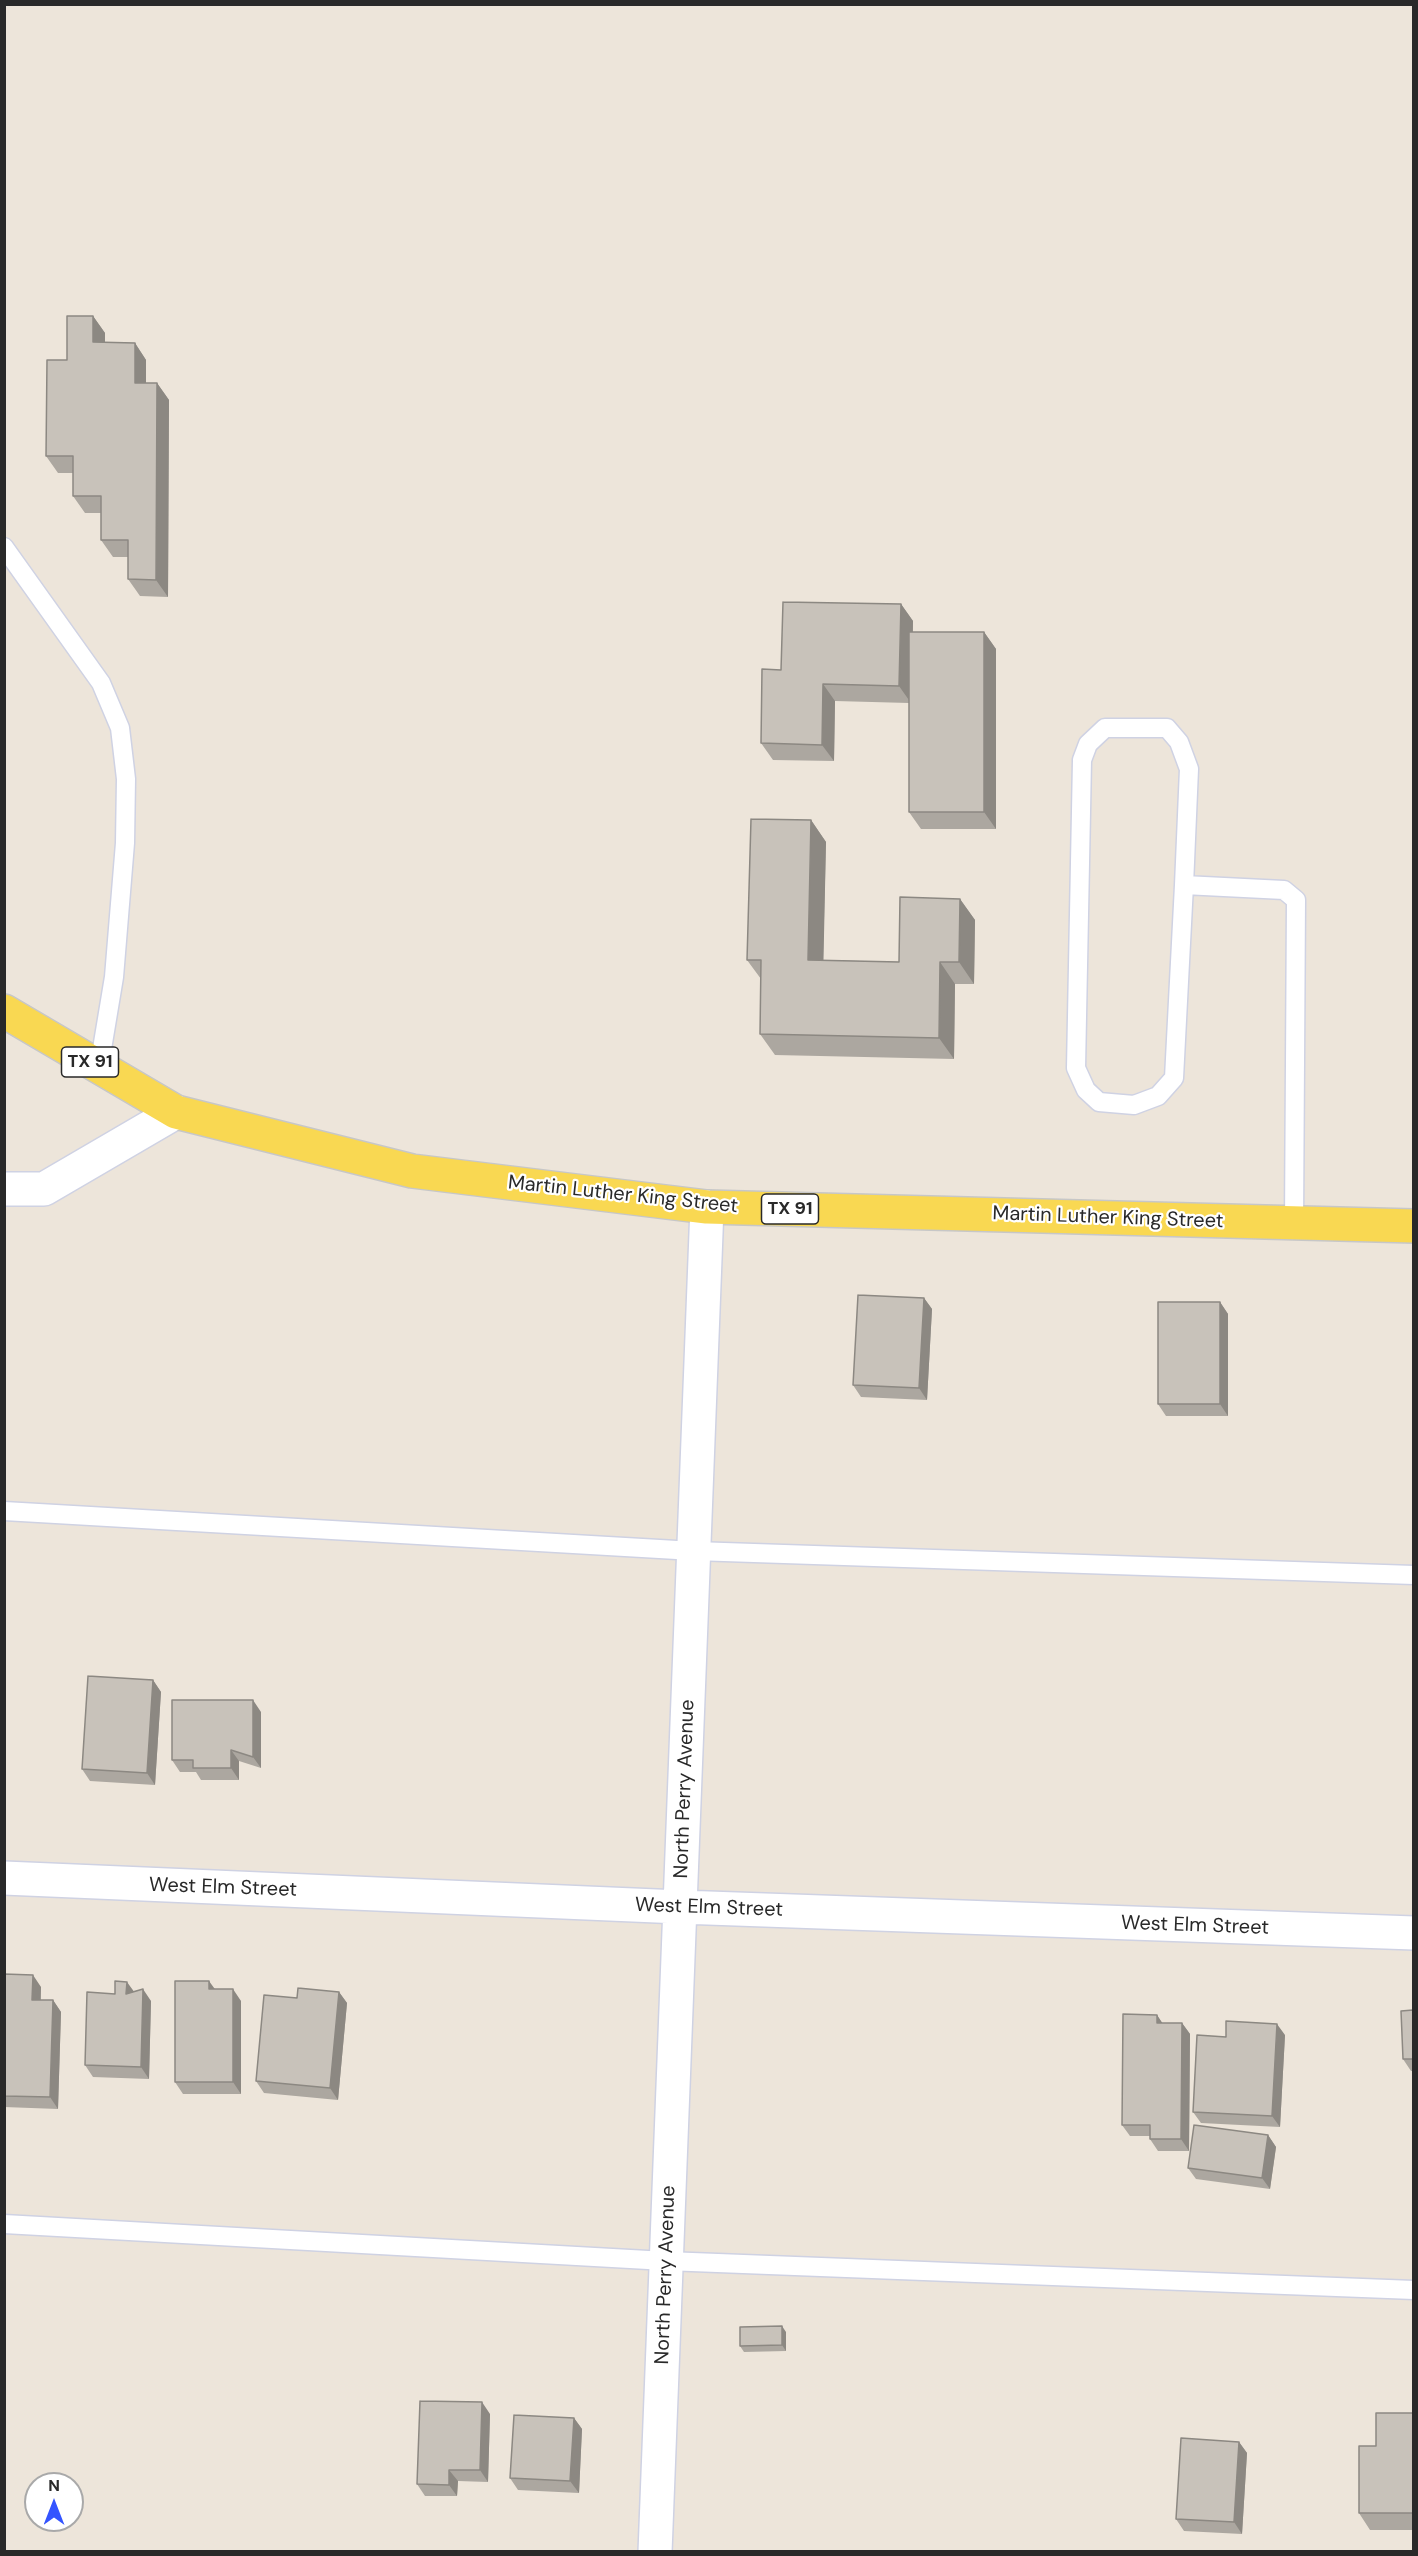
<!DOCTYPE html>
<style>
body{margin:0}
#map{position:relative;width:1418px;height:2556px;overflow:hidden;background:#ede5da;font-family:"DM Sans",sans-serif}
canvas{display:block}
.frame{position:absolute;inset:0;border:6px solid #292929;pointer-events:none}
.north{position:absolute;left:24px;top:2472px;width:60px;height:60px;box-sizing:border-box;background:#fff;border:2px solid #a9a9a9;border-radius:50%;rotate:0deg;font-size:16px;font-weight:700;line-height:24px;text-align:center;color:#292929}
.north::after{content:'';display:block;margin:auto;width:21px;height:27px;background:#3454ff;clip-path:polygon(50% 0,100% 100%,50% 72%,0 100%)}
</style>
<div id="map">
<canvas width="1418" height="2556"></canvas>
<div class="frame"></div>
<div class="north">N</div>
</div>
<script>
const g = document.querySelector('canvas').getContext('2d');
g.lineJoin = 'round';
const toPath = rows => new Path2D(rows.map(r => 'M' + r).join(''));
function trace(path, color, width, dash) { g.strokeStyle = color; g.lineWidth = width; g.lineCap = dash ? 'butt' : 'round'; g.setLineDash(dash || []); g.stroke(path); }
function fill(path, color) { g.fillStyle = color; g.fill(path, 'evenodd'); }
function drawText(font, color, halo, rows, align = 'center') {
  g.font = font + ' "DM Sans",sans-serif'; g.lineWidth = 4.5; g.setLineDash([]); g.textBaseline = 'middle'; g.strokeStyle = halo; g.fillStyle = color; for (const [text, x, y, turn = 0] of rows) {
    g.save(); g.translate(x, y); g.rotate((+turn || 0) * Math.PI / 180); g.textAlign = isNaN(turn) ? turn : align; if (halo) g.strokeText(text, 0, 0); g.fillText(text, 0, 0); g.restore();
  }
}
const service = toPath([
 [4,547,101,683,120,728,126,779,125,843,114,977,99,1067],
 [1184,885,1189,769,1179,742,1167,728,1105,728,1088,744,1082,760,1076,1068,1086,1090,1099,1102,1134,1105,1158,1096,1174,1078,1184,885,1284,890,1296,900,1294,1223],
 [4,1511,694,1551,1414,1575],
 [4,2224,666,2261,1414,2290]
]);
const minor = toPath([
 [4,1189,44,1189,176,1112],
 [4,1878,680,1907,1414,1933],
 [655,2552,707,1207]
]);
const primary = toPath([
 [4,1011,176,1112,412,1171,707,1207,1414,1226]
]);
const wall = toPath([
 [93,316,105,333,105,342,135,343,146,360,146,383,157,383,169,400,168,597,140,596,128,579,128,557,113,557,101,540,101,513,85,513,73,496,73,473,58,473,46,456,67,360],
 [901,604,913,621,913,632,984,632,996,649,996,829,921,829,909,812,909,703,835,701,834,761,773,760,761,743,781,670],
 [811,820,826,842,823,960,899,962,960,899,975,920,974,984,955,984,954,1059,775,1055,760,1034,761,979,747,960],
 [924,1298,932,1309,927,1400,861,1397,853,1385],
 [1220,1302,1228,1314,1228,1416,1166,1416,1158,1404],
 [153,1680,161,1692,155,1785,90,1781,82,1769],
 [261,1712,261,1768,239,1761,239,1780,201,1780,196,1772,180,1772,172,1760],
 [4,1974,41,1987,41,2000,53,2000,61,2012,58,2109,4,2107],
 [215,1989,241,2001,241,2094,183,2094,175,2082],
 [134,1992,151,2001,149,2079,93,2077,85,2065,115,1994],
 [339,1992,347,2003,338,2100,264,2093,256,2081],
 [1413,2010,1413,2071,1411,2071,1403,2059],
 [1157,2015,1162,2023,1182,2023,1190,2034,1189,2151,1158,2151,1150,2139,1150,2136,1130,2136,1122,2125],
 [1285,2035,1280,2127,1201,2123,1193,2112],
 [1268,2135,1276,2147,1270,2189,1196,2179,1188,2168],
 [786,2332,786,2351,744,2352,740,2346],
 [1413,2413,1413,2530,1370,2530,1359,2513,1376,2446],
 [490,2414,488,2482,458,2481,457,2496,425,2496,417,2484],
 [574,2418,582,2429,579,2493,518,2490,510,2478],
 [1239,2442,1247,2453,1242,2534,1184,2531,1176,2519]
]);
const shadedWall = toPath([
 [93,316,105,333,105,359,93,342],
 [135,343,146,360,146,400,135,383],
 [157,383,169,400,168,597,156,580],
 [901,604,913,621,911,703,899,686],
 [984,632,996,649,996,829,984,812],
 [823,684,835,701,834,761,822,745],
 [811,820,826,842,823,982,808,960],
 [960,899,975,920,974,984,959,962],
 [940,962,955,984,954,1059,939,1038],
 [924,1298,932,1309,927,1400,919,1388],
 [1220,1302,1228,1314,1228,1416,1220,1404],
 [153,1680,161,1692,155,1785,147,1773],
 [253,1700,261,1712,261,1768,253,1757],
 [231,1750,239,1761,239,1780,231,1768],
 [33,1975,41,1987,40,2011,32,2000],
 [209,1981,217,1992,209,1989],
 [127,1982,135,1993,126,1994],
 [143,1989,151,2001,149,2079,141,2067],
 [233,1989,241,2001,241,2094,233,2082],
 [339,1992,347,2003,338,2100,330,2088],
 [53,2000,61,2012,58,2109,50,2097],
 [1157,2015,1165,2027,1157,2023],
 [1182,2023,1190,2034,1189,2151,1181,2139],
 [1277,2024,1285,2035,1280,2127,1272,2116],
 [1268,2135,1276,2147,1270,2189,1262,2178],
 [782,2326,786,2332,786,2351,782,2345],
 [482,2402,490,2414,488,2482,480,2470],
 [574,2418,582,2429,579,2493,570,2481],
 [1239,2442,1247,2453,1242,2534,1234,2522],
 [449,2470,458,2481,457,2496,449,2485]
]);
const building = toPath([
 [67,316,93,316,93,342,135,343,135,383,157,383,156,580,128,579,128,540,101,540,101,496,73,496,73,456,46,456,47,360,67,360,67,316],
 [783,602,901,604,899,686,823,684,822,745,761,743,762,669,781,670,783,602],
 [909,632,984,632,984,812,909,812,909,632],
 [751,819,811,820,808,960,899,962,900,897,960,899,959,962,940,962,939,1038,760,1034,761,960,747,960,751,819],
 [858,1295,924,1298,919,1388,853,1385,858,1295],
 [1158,1302,1220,1302,1220,1404,1158,1404,1158,1302],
 [88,1676,153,1680,147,1773,82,1769,88,1676],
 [172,1700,253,1700,253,1757,231,1750,231,1768,193,1768,193,1760,172,1760,172,1700],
 [4,1974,33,1975,32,2000,53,2000,50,2097,4,2096,4,1974],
 [115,1981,127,1982,126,1994,143,1989,141,2067,85,2065,87,1992,115,1994,115,1981],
 [175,1981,209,1981,209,1989,233,1989,233,2082,175,2082,175,1981],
 [298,1988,339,1992,330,2088,256,2081,264,1995,297,1998,298,1988],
 [1413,2010,1413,2059,1403,2059,1401,2011,1413,2010],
 [1123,2014,1157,2015,1157,2023,1182,2023,1181,2139,1150,2139,1150,2125,1122,2125,1123,2014],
 [1226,2021,1277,2024,1272,2116,1193,2112,1197,2035,1226,2037,1226,2021],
 [1194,2125,1268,2135,1262,2178,1188,2168,1194,2125],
 [782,2326,782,2345,740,2346,740,2327,782,2326],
 [420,2401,482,2402,480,2470,449,2470,449,2485,417,2484,420,2401],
 [1376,2413,1413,2413,1413,2513,1359,2513,1359,2446,1376,2446,1376,2413],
 [514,2415,574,2418,570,2481,510,2478,514,2415],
 [1181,2438,1239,2442,1234,2522,1176,2519,1181,2438]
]);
const shields = [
 [90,1062,57],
 [790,1209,57]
];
const shieldNames = [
 ["TX 91",90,1062],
 ["TX 91",790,1209]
];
const streetNames = [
 ["Martin Luther King Street",623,1195,6],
 ["Martin Luther King Street",1108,1218,2],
 ["North Perry Avenue",685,1789,-88],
 ["West Elm Street",223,1888,2],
 ["West Elm Street",709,1908,2],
 ["West Elm Street",1195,1926,2],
 ["North Perry Avenue",666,2275,-88]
];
trace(service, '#cfd2e3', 21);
trace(minor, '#cfd2e3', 36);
trace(primary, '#c7c7c7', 36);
trace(service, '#fff', 18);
trace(minor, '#fff', 33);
trace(primary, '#f9d852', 33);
fill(wall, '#aca7a0');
fill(shadedWall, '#8c8882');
fill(building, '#c8c2ba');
trace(building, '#8c8882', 1.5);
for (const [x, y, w] of shields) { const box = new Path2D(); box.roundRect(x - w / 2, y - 15, w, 30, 4.5); g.fillStyle = '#fff'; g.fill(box); trace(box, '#292929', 1.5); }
drawText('bold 18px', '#292929', null, shieldNames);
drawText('20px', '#292929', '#fff', streetNames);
</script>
